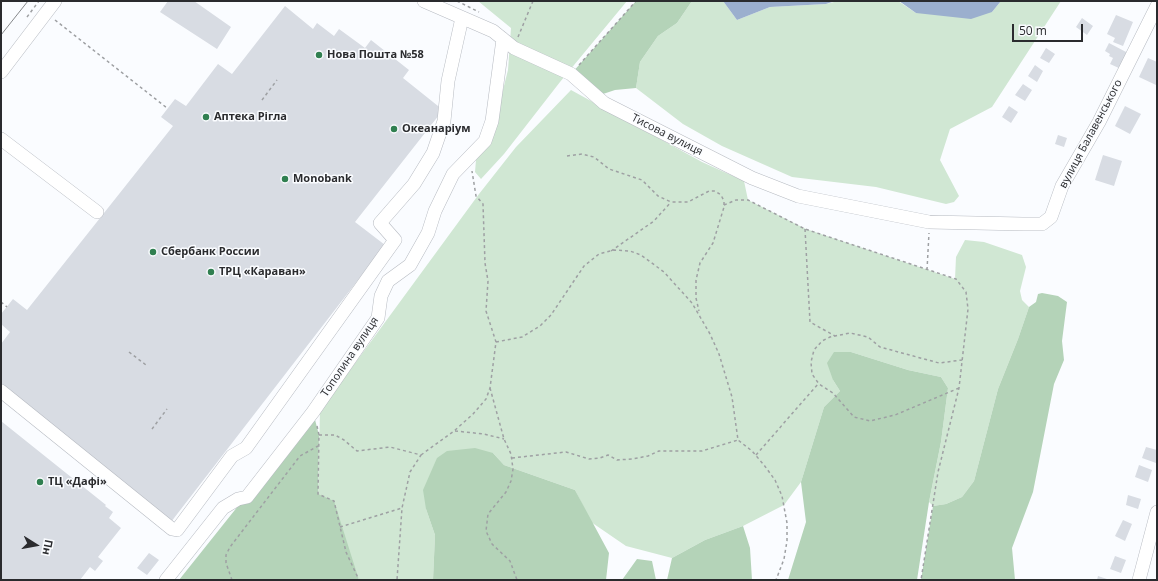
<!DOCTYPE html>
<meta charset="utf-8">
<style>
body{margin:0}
#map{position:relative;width:1158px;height:581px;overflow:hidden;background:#fafcff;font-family:"Open Sans",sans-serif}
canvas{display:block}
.frame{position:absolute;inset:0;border:2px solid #2a2b2e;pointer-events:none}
.north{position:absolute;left:16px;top:525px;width:40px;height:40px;-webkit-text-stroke:3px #fafcff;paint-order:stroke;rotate:101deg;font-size:11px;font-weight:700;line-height:16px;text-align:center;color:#2a2b2e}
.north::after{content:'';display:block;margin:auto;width:14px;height:18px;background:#2a2b2e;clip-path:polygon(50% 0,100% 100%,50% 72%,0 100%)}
.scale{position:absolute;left:1012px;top:24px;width:71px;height:18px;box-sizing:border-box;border:2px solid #2a2b2e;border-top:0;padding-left:5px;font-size:12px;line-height:14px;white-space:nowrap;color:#2a2b2e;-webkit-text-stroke:3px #fafcff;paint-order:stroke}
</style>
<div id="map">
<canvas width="1158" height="581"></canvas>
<div class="frame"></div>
<div class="north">Пн</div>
<div class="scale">50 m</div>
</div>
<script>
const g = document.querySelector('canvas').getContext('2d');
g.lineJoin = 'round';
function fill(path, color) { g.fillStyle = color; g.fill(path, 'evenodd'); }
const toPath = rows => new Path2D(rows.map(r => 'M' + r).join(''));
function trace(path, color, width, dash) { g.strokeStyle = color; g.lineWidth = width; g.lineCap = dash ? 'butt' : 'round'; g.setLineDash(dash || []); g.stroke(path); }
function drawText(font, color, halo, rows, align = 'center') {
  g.font = font + ' "Open Sans",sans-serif'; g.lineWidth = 3; g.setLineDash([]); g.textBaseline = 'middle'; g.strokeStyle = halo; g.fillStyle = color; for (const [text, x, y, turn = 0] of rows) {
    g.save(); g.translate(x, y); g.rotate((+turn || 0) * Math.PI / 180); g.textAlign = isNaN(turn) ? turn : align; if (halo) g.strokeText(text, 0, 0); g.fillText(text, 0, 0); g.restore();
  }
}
const green = toPath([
 [478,1,627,1,560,82,504,154,481,179,475,172,476,160,491,137,508,70,511,28],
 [692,1,723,1,737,20,770,7,826,4,838,1,898,1,916,13,992,12,1001,1,1061,1,992,107,950,129,940,160,959,196,954,202,946,204,876,187,792,177,722,146,683,124,636,88,640,62,658,36,677,23],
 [571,90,702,162,744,181,748,200,806,229,955,279,956,257,965,240,984,242,1022,255,1026,267,1020,291,1022,300,1029,307,1018,339,998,389,974,481,962,497,946,504,933,506,929,502,941,442,948,388,941,377,908,370,851,352,833,380,840,391,824,407,801,482,784,505,743,526,705,540,672,558,626,546,591,522,575,490,504,465,493,453,426,509,435,535,433,580,359,580,318,494,320,411,479,194,516,147]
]);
const forest = toPath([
 [636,1,692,1,677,23,658,36,640,62,636,88,615,90,597,96,571,74],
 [1042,293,1058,296,1067,302,1062,341,1064,360,1054,384,1033,492,1012,548,1015,580,921,580,933,506,946,504,962,497,974,481,998,389,1018,339,1029,307,1036,302,1038,294],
 [834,352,851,352,908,370,941,377,948,388,941,442,929,502,917,580,788,580,806,522,801,482,824,407,840,391,833,380,827,363],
 [313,412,319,435,318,494,334,501,359,580,179,580],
 [475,448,493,453,504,465,575,490,609,553,606,580,433,580,435,535,426,509,423,490,437,458,447,451],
 [743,526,750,548,752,580,667,580,672,558,705,540],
 [637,559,652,561,656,580,622,580]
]);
const water = toPath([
 [723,1,835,1,826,4,770,7,737,20],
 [899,1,1001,1,992,12,971,19,916,13]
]);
const building = toPath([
 [168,1,194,1,231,27,217,49,160,12],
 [285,6,313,29,317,23,334,36,339,29,365,48,371,40,409,70,403,78,443,110,355,222,385,245,171,522,1,389,1,344,10,332,1,324,1,314,13,299,27,310,173,126,161,117,175,99,186,106,218,64,232,74],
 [1116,15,1133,22,1123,46,1113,42,1115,38,1107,34],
 [1082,18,1093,26,1087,35,1076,27],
 [1109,43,1128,53,1121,69,1110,64,1113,58,1109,56,1110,54,1105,51],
 [1046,48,1055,54,1049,63,1040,58],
 [1148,58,1157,62,1156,85,1139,77],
 [1035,65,1043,71,1037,82,1028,76],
 [1023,84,1032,90,1025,101,1015,95],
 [1009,106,1018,112,1011,123,1002,117],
 [1125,106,1141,114,1130,134,1115,126],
 [1058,135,1067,138,1064,147,1055,144],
 [1103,155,1122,161,1114,186,1095,180],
 [1,421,106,505,105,506,113,512,109,518,121,528,98,557,103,561,95,571,90,567,80,580,1,580],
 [1146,447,1157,450,1156,463,1142,458],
 [1139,465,1152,470,1148,482,1135,477],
 [1128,495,1141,499,1138,509,1126,505],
 [1123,520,1132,524,1125,541,1115,536],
 [149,553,159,560,147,575,137,568],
 [1115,556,1126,560,1121,573,1110,569],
 [1098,576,1110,580,1097,580]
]);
const path = toPath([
 [457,1,479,12],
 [27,17,39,1],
 [55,20,167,108],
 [518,37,533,1],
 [579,65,636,1],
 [262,100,277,80],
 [567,156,582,154,594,157,609,169,642,180,658,196,671,202,688,202,709,191,715,191,721,195,724,201,724,207,713,243,700,263,696,280,696,298,699,311],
 [724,205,736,200,748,200,805,229,956,279,966,292,968,309,959,388,938,472,921,580],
 [805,229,810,322,835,336],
 [611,251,654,221,671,202],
 [927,270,929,233],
 [1,302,7,307],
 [496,342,522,337,540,326,551,315,584,266,599,254,614,250,630,251,641,255,664,272,692,303,710,334,719,354,732,397,738,440,752,451,764,465,775,480,782,496,787,523,787,541,784,559,776,580],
 [129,352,146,365],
 [490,388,504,439,511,454,513,469,511,481,506,492,488,514,486,531,492,544,510,561,517,580],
 [959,388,895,415,870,421,854,417,833,393,819,384,812,374,811,362,814,350,822,341,830,337,850,333,868,337,880,347,939,363,962,360],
 [317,426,319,435,318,494,334,501,346,552,359,580],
 [152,429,167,409],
 [455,431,484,434,504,439],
 [319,435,335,435,344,440,357,451,390,447,421,455,410,472,402,508,397,580],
 [421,455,454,431,473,414,486,399,490,388,496,342,486,311,488,281,485,263,483,204,476,196,472,171],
 [756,455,818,384],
 [512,458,566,452,589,459,600,458,608,455,617,460,632,459,648,456,659,451,702,451,738,440],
 [340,527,402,508],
 [232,580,226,563,226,555,230,547,300,456,318,446]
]);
const minor = toPath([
 [424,1,493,31,514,48,571,74,604,103,752,178,798,196,929,222,1023,224,1042,224,1051,217,1062,186,1099,122,1157,6],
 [1,72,55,1],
 [1,139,97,212],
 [1,391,172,529,177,530,232,456,246,448,395,240,380,223,414,184,433,153,444,121,448,81,462,18],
 [166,580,223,508,238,499,247,497,313,412,378,318,381,296,388,281,410,265,428,233,435,211,453,174,485,141,492,121,503,39],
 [1139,580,1157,512]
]);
const tram = toPath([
 [1,35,28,1]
]);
const markers = [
 [319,55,4,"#307f50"],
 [206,117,4,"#307f50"],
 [394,129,4,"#307f50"],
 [285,179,4,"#307f50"],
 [153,252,4,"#307f50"],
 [211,272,4,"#307f50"],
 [40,482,4,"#307f50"]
];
const poiNames = [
 ["Нова Пошта №58",327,55],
 ["Аптека Рігла",214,117],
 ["Океанаріум",402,129],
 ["Monobank",293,179],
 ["Сбербанк России",161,252],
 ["ТРЦ «Караван»",219,272],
 ["ТЦ «Дафі»",48,482]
];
const streetNames = [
 ["вулиця Балавенського",1091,134,-62],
 ["Тисова вулиця",667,135,27],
 ["Тополина вулиця",350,357,-56]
];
fill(green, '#d0e7d3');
fill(forest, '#b4d3b8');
fill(water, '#9bafce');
fill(building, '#d8dce3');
trace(minor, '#b7bbc2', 14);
trace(path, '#9ea0a3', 1.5, [3, 3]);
trace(minor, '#fff', 13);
trace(tram, '#86888b', 1);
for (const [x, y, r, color] of markers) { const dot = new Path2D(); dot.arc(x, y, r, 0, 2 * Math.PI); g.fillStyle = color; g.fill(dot); trace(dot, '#fafcff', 1.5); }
drawText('bold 11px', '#2a2b2e', '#fafcff', poiNames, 'left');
drawText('11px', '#2a2b2e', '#fafcff', streetNames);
</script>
